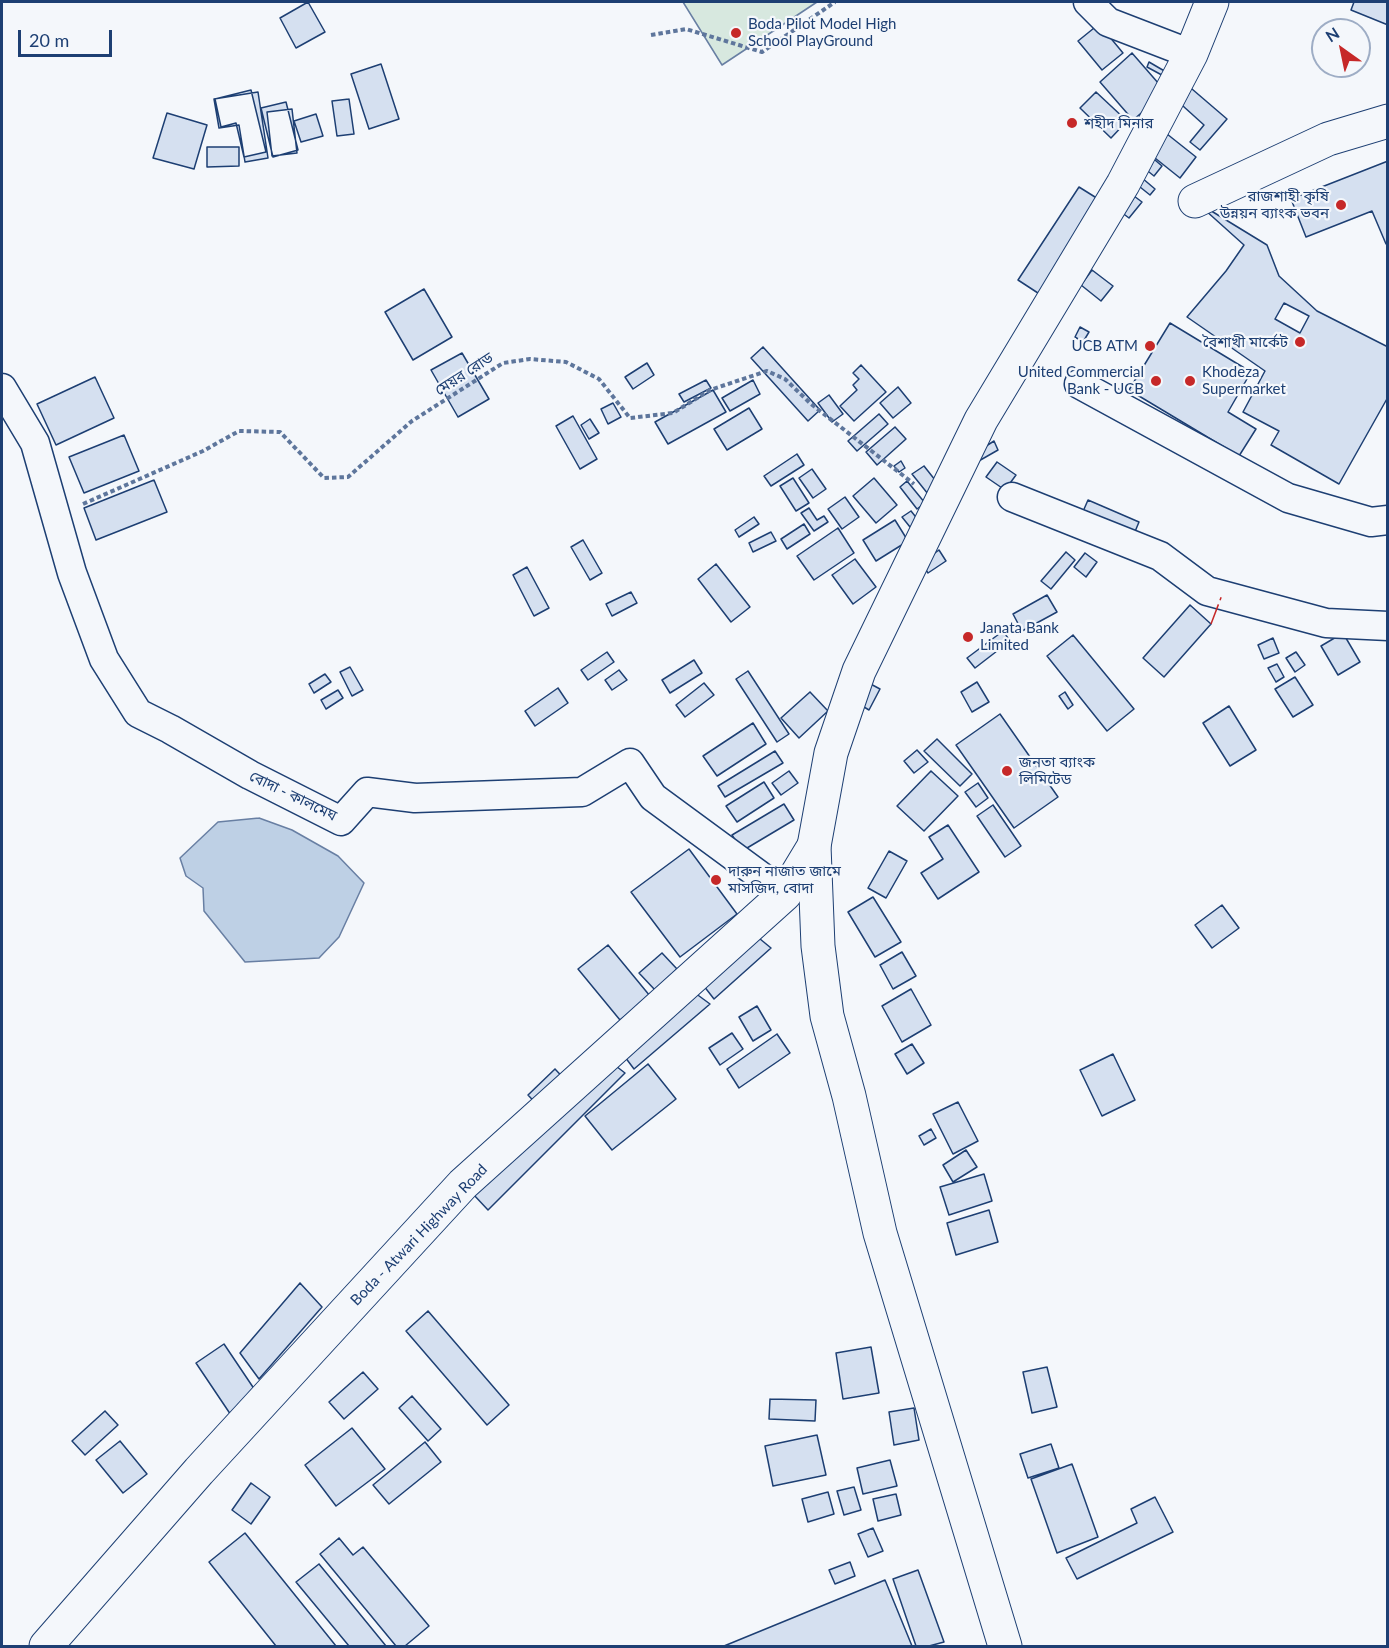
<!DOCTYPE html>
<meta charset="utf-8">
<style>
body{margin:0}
#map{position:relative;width:1389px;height:1648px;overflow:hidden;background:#f4f7fb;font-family:Lato,sans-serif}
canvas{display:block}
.frame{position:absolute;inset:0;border:3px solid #1d3f73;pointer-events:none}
.north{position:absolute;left:1311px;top:18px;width:60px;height:60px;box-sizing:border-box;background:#f4f7fb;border:2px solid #9eadc5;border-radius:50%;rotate:327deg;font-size:16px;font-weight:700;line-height:24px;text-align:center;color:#1d3f73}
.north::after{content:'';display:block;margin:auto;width:21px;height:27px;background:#c62828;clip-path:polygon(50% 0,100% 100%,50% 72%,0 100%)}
.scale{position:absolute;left:18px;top:30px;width:94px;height:27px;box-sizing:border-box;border:3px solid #1d3f73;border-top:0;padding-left:8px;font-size:18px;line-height:21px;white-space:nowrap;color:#1d3f73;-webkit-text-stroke:4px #f4f7fb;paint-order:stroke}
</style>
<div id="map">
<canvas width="1389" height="1648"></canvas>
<div class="frame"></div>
<div class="north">N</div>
<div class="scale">20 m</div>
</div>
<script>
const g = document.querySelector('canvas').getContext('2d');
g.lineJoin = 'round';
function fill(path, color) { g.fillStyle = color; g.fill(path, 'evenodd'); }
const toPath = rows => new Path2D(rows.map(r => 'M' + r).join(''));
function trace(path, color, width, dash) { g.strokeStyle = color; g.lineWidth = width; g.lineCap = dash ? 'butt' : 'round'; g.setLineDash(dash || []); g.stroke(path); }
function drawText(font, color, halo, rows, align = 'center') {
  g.font = font + ' Lato,"Noto Sans Bengali",sans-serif'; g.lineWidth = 4.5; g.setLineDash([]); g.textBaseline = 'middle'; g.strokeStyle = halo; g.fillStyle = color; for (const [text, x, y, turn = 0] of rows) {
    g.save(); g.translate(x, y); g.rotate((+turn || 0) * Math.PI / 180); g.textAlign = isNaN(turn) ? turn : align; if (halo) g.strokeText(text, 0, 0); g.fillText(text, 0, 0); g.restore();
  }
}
const green = toPath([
 [683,2,817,2,722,65,683,2]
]);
const water = toPath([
 [259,818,292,830,338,856,364,883,339,937,319,958,245,962,204,911,203,888,186,876,180,858,218,822,259,818]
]);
const building = toPath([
 [308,2,325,32,296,48,280,18,308,2],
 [1354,2,1388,2,1388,25,1351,10,1354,2],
 [1099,24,1123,53,1102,70,1078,41,1099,24],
 [1132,53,1166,92,1133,120,1100,82,1132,53],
 [1149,62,1173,76,1171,80,1147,67,1149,62],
 [381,64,399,119,369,129,351,74,381,64],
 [1185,83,1227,119,1200,150,1190,142,1204,125,1173,97,1185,83],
 [251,90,266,152,244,157,236,123,221,127,215,99,251,90],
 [258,92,268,158,245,162,239,125,219,128,214,99,258,92],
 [1096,92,1127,121,1111,138,1080,108,1096,92],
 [349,99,354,134,337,136,332,101,349,99],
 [286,102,298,150,273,157,261,108,286,102],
 [292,109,297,153,272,156,267,112,292,109],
 [167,113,207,125,194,169,153,158,167,113],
 [316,114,323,136,301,142,294,121,316,114],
 [1162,130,1196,157,1180,178,1145,150,1162,130],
 [207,147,239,147,239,166,207,167,207,147],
 [1148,154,1162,166,1154,176,1139,164,1148,154],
 [1388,161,1388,244,1386,244,1372,211,1306,237,1291,199,1388,161],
 [1135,172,1155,189,1150,195,1130,179,1135,172],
 [1079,187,1103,202,1041,295,1018,280,1079,187],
 [1130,193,1142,202,1129,218,1117,209,1130,193],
 [1195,201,1267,245,1279,276,1317,311,1388,347,1388,397,1339,484,1271,445,1279,431,1243,412,1265,371,1187,317,1226,271,1244,245,1195,201],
 [1092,270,1113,286,1101,301,1081,285,1092,270],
 [424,289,452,337,413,360,385,312,424,289],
 [1284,303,1309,316,1300,333,1275,319,1284,303],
 [1170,323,1251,372,1228,412,1256,429,1239,456,1129,390,1170,323],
 [1080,327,1089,332,1083,342,1075,337,1080,327],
 [763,347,820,410,808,421,751,358,763,347],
 [462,353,489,399,458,417,431,370,462,353],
 [647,363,654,375,633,389,625,377,647,363],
 [861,365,886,392,854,421,840,406,857,390,853,385,859,379,853,373,861,365],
 [95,377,114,418,56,445,37,404,95,377],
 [706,380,711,388,684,402,679,394,706,380],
 [753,380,760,394,730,411,722,398,753,380],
 [898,387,911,403,893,418,880,403,898,387],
 [713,390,726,412,668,444,655,422,713,390],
 [829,395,843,414,832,422,818,403,829,395],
 [613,403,621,417,608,424,601,409,613,403],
 [749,408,762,429,727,450,714,429,749,408],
 [879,414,888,424,857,451,848,441,879,414],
 [573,416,597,459,580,469,556,426,573,416],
 [590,419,599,433,589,439,581,425,590,419],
 [895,427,906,439,877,465,866,452,895,427],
 [124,435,139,471,84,493,69,457,124,435],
 [994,441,998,450,977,462,972,455,994,441],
 [797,454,804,465,771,486,764,476,797,454],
 [901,461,905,468,899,472,894,466,901,461],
 [997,462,1016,475,1005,490,986,477,997,462],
 [924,466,939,485,928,494,912,474,924,466],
 [812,469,826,489,813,498,799,478,812,469],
 [793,478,809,503,796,511,780,486,793,478],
 [874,478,897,505,876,523,853,496,874,478],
 [154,480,167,512,96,540,84,508,154,480],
 [907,481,925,503,917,509,900,487,907,481],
 [845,497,859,517,842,529,828,509,845,497],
 [1088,500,1139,522,1129,546,1078,523,1088,500],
 [809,508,817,520,824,516,828,522,814,531,801,513,809,508],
 [911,511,919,521,910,527,902,517,911,511],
 [754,517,759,524,739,537,735,530,754,517],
 [895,520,908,541,876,561,863,540,895,520],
 [804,524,810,534,787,549,781,539,804,524],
 [838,528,854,553,814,580,797,556,838,528],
 [771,532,776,541,753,552,749,543,771,532],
 [583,540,602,573,590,580,571,547,583,540],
 [939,550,946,561,928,573,921,563,939,550],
 [1066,552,1075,560,1051,589,1041,581,1066,552],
 [1085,553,1097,562,1086,577,1074,567,1085,553],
 [855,559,876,587,853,604,832,575,855,559],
 [716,564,750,607,731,622,698,579,716,564],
 [527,567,549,608,534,616,513,575,527,567],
 [631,592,637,603,612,616,606,604,631,592],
 [1047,595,1057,612,1022,631,1013,614,1047,595],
 [1190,605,1211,624,1164,677,1143,658,1190,605],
 [1003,631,1010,641,975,668,967,658,1003,631],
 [1343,633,1360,662,1338,675,1321,646,1343,633],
 [1073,635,1134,709,1107,731,1047,656,1073,635],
 [1273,638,1279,653,1264,659,1258,645,1273,638],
 [607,652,614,662,588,680,581,670,607,652],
 [1296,652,1305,665,1295,672,1286,658,1296,652],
 [694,660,702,673,670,693,662,680,694,660],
 [1277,664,1284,677,1276,682,1268,668,1277,664],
 [350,667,363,690,352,696,340,672,350,667],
 [619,670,627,680,612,690,605,680,619,670],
 [748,671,789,734,777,742,736,679,748,671],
 [325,674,331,682,314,693,309,684,325,674],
 [1295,677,1313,705,1293,717,1275,689,1295,677],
 [865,681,880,689,869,710,854,701,865,681],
 [977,682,989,702,972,712,961,692,977,682],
 [704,683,714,695,685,717,676,705,704,683],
 [558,688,568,703,535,726,525,711,558,688],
 [338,690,343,698,326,709,321,700,338,690],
 [810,692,828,711,799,738,781,718,810,692],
 [1065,692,1073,705,1068,709,1059,696,1065,692],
 [1229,706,1256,750,1230,766,1203,723,1229,706],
 [1000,714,1058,797,1014,828,956,745,1000,714],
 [753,723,766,744,717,776,703,756,753,723],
 [937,739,972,774,960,786,924,751,937,739],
 [917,750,928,762,914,773,904,761,917,750],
 [775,751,783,763,725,797,718,786,775,751],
 [789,771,798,783,781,795,772,783,789,771],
 [931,771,958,796,924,831,897,806,931,771],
 [764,782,774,798,737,822,726,806,764,782],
 [978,783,988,798,976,807,965,792,978,783],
 [784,804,794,820,742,851,732,835,784,804],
 [993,805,1021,846,1005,857,977,816,993,805],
 [948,825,979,872,938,899,921,873,943,859,929,837,948,825],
 [689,849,737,914,680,957,631,892,689,849],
 [889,851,907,861,886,898,868,888,889,851],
 [873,897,901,942,875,957,848,912,873,897],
 [1222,905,1239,928,1212,948,1195,925,1222,905],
 [754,934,771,948,714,999,700,981,754,934],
 [608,945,650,996,620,1020,578,969,608,945],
 [902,952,916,976,893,989,880,965,902,952],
 [662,953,677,969,655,990,639,973,662,953],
 [911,989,931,1025,902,1042,882,1006,911,989],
 [691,990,710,1004,634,1069,622,1053,691,990],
 [757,1006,771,1030,753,1041,739,1017,757,1006],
 [732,1033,743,1049,720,1065,709,1048,732,1033],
 [777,1034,790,1053,739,1088,727,1069,777,1034],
 [912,1044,924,1063,907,1074,895,1054,912,1044],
 [1113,1054,1135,1100,1102,1116,1080,1070,1113,1054],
 [612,1063,625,1073,488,1210,473,1194,612,1063],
 [648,1064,676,1099,612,1150,585,1116,648,1064],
 [555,1069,571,1086,544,1112,528,1095,555,1069],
 [958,1102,978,1141,953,1154,933,1114,958,1102],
 [931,1129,936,1138,924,1145,919,1136,931,1129],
 [966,1150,977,1167,953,1182,943,1165,966,1150],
 [984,1174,992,1201,949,1215,940,1187,984,1174],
 [989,1210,998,1242,956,1255,947,1223,989,1210],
 [300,1283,322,1307,259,1379,240,1353,300,1283],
 [428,1311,509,1405,487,1425,406,1331,428,1311],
 [224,1344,267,1408,239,1427,196,1363,224,1344],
 [871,1347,879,1393,843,1399,836,1353,871,1347],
 [1047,1367,1057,1407,1032,1413,1023,1372,1047,1367],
 [363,1372,378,1389,344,1419,329,1402,363,1372],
 [412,1396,441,1429,428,1441,399,1408,412,1396],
 [770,1399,816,1400,815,1421,769,1419,770,1399],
 [914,1408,919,1440,894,1445,889,1412,914,1408],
 [105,1411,118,1425,85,1455,72,1441,105,1411],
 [352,1428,385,1469,336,1506,305,1465,352,1428],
 [817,1435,826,1475,773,1486,765,1446,817,1435],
 [120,1441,147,1474,123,1493,96,1460,120,1441],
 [425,1442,441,1462,389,1504,373,1485,425,1442],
 [1051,1444,1059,1468,1028,1478,1020,1454,1051,1444],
 [890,1460,897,1486,863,1494,857,1468,890,1460],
 [1072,1464,1098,1537,1057,1553,1031,1479,1072,1464],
 [251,1483,270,1497,251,1524,232,1510,251,1483],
 [854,1487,861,1510,844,1515,837,1491,854,1487],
 [828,1492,834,1514,808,1522,802,1499,828,1492],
 [896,1494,901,1515,878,1521,873,1499,896,1494],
 [1155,1497,1173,1532,1077,1579,1066,1558,1137,1523,1131,1509,1155,1497],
 [873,1528,883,1551,868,1557,858,1534,873,1528],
 [245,1533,336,1646,276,1646,209,1562,245,1533],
 [339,1538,353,1555,363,1547,429,1626,405,1646,396,1646,320,1554,339,1538],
 [850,1562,855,1576,835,1584,829,1570,850,1562],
 [319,1564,386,1646,349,1646,296,1582,319,1564],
 [918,1570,944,1642,929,1646,916,1646,893,1579,918,1570],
 [885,1580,912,1646,724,1646,885,1580]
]);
const path = toPath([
 [651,35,686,29,762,52,835,2],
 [83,504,203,451,239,431,280,432,324,478,348,477,412,421,503,363,530,359,566,362,599,379,630,418,673,413,710,390,767,371,785,379,811,404,914,484]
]);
const street = toPath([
 [1088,2,1108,22,1191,54],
 [1079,384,1288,498,1371,522,1388,520],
 [2,388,35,443,72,573,104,659,138,713,170,729,250,775,341,821,367,792,415,798,582,792,630,763,653,797,785,894],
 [1012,497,1160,556,1207,591,1326,623,1388,626]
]);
const secondary = toPath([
 [1195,201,1328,139,1388,121],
 [46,1646,199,1471,463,1184,785,894,814,846]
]);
const highway = toPath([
 [1005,1646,880,1233,849,1096,827,1016,818,946,814,846,831,753,859,671,981,420,1123,184,1191,54,1212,2]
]);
const power = toPath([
 [1211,624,1222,595]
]);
const markers = [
 [736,33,6,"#c62828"],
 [1072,123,6,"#c62828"],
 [1341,205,6,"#c62828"],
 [1300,342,6,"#c62828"],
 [1150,346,6,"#c62828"],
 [1156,381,6,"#c62828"],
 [1190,381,6,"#c62828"],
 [968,637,6,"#c62828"],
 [1007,771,6,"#c62828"],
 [716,880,6,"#c62828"]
];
const poiNames = [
 ["Boda Pilot Model High",748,24],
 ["School PlayGround",748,41],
 ["শহীদ মিনার",1084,123],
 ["রাজশাহী কৃষি",1329,196,"right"],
 ["উন্নয়ন ব্যাংক ভবন",1329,213,"right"],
 ["বৈশাখী মার্কেট",1288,342,"right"],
 ["UCB ATM",1138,346,"right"],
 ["United Commercial",1144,372,"right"],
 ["Bank - UCB",1144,389,"right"],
 ["Khodeza",1202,372],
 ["Supermarket",1202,389],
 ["Janata Bank",980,628],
 ["Limited",980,645],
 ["জনতা ব্যাংক",1019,762],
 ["লিমিটেড",1019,779],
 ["দারুন নাজাত জামে",728,871],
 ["মাসজিদ, বোদা",728,888]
];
const streetNames = [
 ["মেয়র রোড",464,374,-33],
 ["বোদা - কালমেঘ",293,796,26],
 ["Boda - Atwari Highway Road",419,1235,-46]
];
fill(green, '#d7e8df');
trace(green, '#687fa3', 1.5);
fill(water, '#bed0e5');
trace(water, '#687fa3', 1.5);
fill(building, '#d5e0f0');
trace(building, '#1d3f73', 1.5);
trace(street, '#1d3f73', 31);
trace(secondary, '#1d3f73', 35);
trace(highway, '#1d3f73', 35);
trace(path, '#5e769c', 4, [4.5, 3]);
trace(street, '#f4f7fb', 28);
trace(secondary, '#f4f7fb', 33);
trace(highway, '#f4f7fb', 33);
trace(power, '#c62828', 1.5, [21, 4.5, 3, 4.5]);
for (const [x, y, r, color] of markers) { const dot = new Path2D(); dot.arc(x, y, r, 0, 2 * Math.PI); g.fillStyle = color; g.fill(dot); trace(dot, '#f4f7fb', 2); }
drawText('15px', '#1d3f73', '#f4f7fb', poiNames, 'left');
drawText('15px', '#1d3f73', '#f4f7fb', streetNames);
</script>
